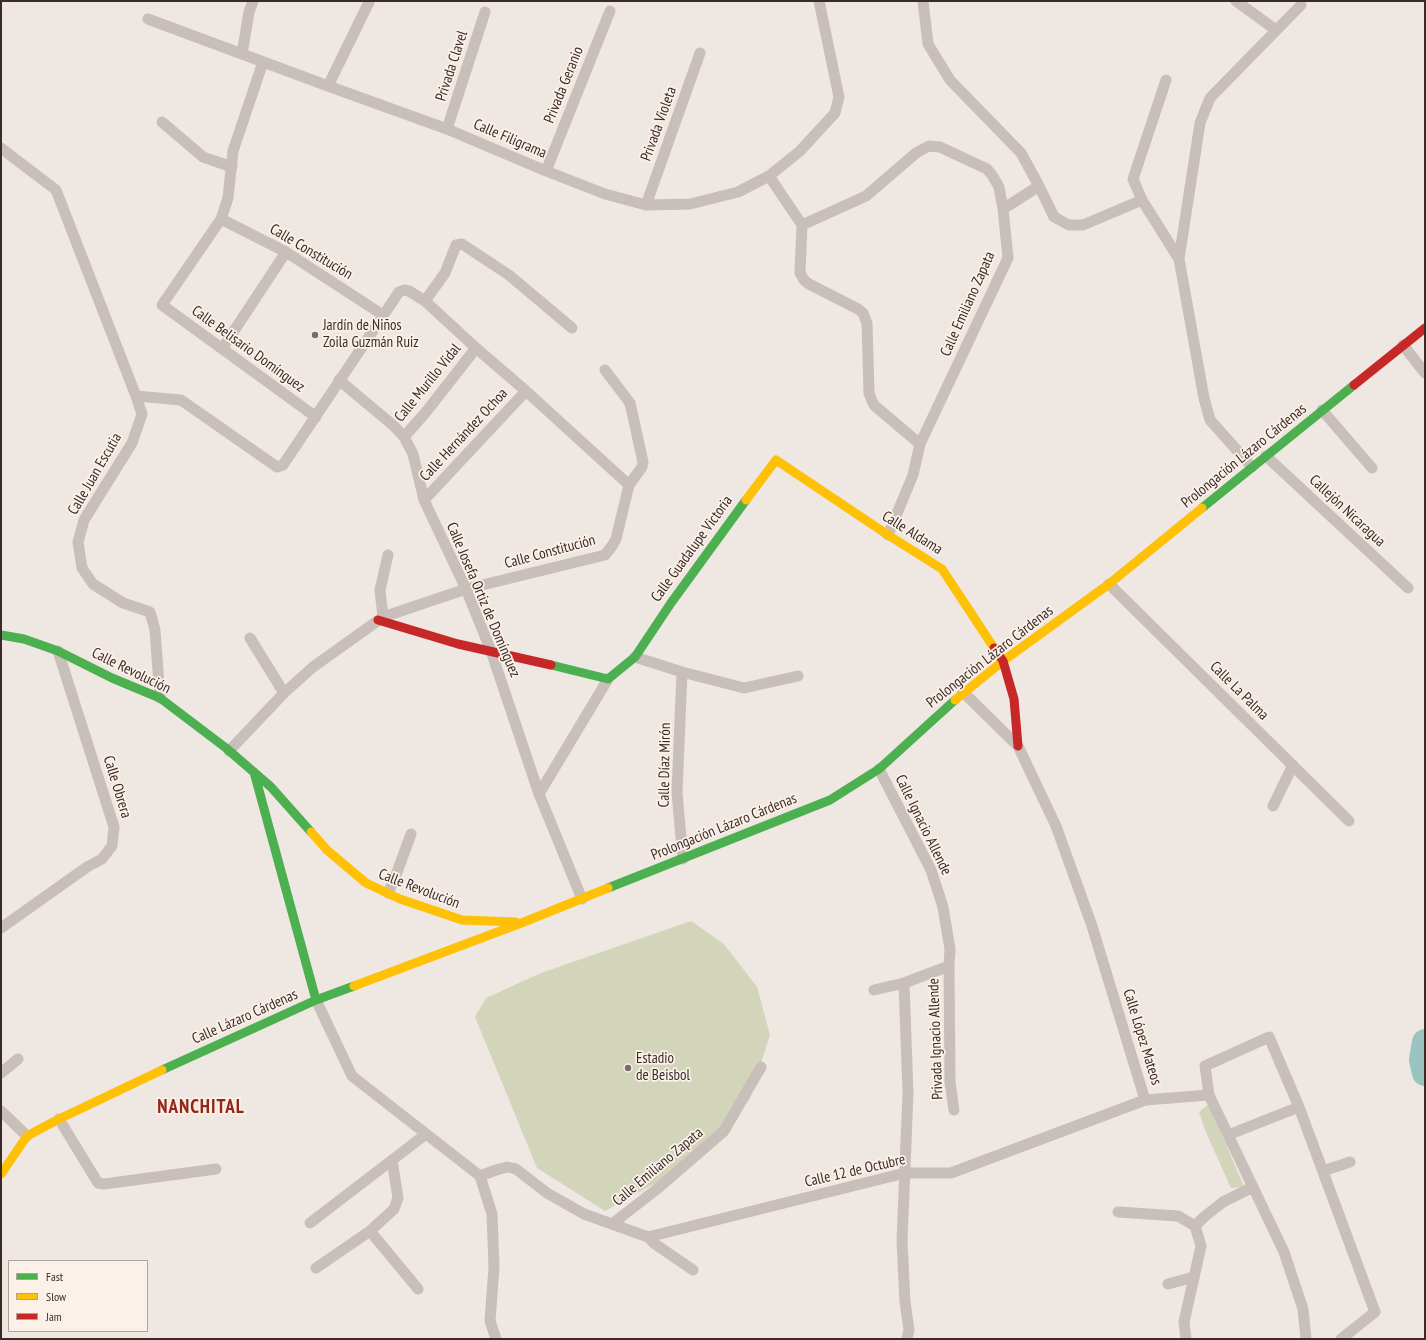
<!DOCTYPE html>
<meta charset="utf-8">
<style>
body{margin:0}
#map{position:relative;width:1426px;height:1340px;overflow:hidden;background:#efe7e2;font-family:"PT Sans Narrow",sans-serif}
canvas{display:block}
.frame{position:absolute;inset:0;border:2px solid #3a2b28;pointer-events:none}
.legend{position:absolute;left:8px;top:1260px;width:140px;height:72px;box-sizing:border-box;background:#fcf1e9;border:1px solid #aea29c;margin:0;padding:5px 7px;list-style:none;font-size:12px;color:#3a2b28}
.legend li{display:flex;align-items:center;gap:8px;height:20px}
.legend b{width:20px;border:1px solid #aea29c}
</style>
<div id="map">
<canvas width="1426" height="1340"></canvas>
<div class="frame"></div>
<ul class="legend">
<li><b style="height:5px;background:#4caf50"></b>Fast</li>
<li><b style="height:5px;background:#ffc107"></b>Slow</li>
<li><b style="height:5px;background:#c62828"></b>Jam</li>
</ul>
</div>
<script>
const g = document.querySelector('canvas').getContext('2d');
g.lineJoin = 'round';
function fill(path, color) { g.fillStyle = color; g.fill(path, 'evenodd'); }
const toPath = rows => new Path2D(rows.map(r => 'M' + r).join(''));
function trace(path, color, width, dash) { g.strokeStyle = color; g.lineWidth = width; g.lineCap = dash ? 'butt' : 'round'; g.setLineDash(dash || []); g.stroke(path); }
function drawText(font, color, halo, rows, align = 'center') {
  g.font = font + ' "PT Sans Narrow",sans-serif'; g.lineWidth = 3.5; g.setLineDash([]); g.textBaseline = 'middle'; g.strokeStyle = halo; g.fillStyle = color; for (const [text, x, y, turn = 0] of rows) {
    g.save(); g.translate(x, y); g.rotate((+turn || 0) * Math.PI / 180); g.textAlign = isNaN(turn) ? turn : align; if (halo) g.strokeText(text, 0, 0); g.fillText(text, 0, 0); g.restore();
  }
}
const green = toPath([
 [691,921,724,944,757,987,770,1035,749,1100,687,1166,605,1211,537,1168,475,1017,486,998,541,973],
 [1209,1104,1244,1187,1231,1188,1205,1130,1199,1112]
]);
const river = toPath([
 [1425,1042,1422,1060,1425,1073]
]);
const street = toPath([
 [923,1,928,44,950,80,1021,153,1039,186,1054,217,1069,225,1083,225,1142,200],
 [1236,1,1276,30],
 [148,19,328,86,447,129,546,171,605,194,646,205,690,204,738,192,769,176,800,151,835,113,839,97,819,1],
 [242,54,249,12,253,1],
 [263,62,233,151,228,198,221,219,162,305,316,417],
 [1166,80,1133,179,1142,200,1179,259],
 [328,86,369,2],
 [162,122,203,157,232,167],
 [447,129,485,12],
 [1,148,56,190,136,396,142,414,132,443,84,520,78,542,82,568,93,584,123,603,150,612,155,630,160,698],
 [546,171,610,11],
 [769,176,802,225,800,273,804,280,809,284,858,309,863,313,867,323,869,393,872,401,875,406,920,444],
 [646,205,700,53],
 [1003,209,1039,186],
 [221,219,286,252,383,315],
 [802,225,866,196,916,153,929,146,940,147,987,169,992,175,999,187,1003,209,1008,258,920,444,913,475,888,535],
 [425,301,445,273,456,245,462,244,509,275,572,328],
 [1403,345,1425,373],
 [222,349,286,252],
 [339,380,394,426,404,437,413,454,424,500,466,589,491,651,539,794,582,899],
 [136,396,181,400,277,467,283,465,399,292,404,290,409,291,425,301,476,348,526,391,629,485],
 [1322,410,1372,468],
 [404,437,426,412,476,348],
 [1266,456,1408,588],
 [1252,467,1210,420,1204,398,1179,259,1200,123,1210,98,1301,5],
 [424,500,526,391],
 [1109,584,1349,821],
 [383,617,380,590,388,555],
 [250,638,284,693],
 [635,657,682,672,744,688,798,676],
 [682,672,677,793,683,859],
 [963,692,1018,746,1056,826,1092,926,1145,1100,1209,1095,1284,1252,1303,1309,1306,1339],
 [229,751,284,693,313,667,383,617,466,589,605,555,612,546,616,539,629,485,642,467,643,462,630,403,605,370],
 [879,769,931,870,943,907,950,949,949,966,950,1082,954,1110],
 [539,794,608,679],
 [1273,806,1293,765],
 [388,893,396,875,411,834],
 [1,928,87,867,102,859,112,846,114,827,58,651],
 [904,983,908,1093,902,1241,905,1302,909,1330,907,1339],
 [874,990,904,983,949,966],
 [316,1000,352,1076,480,1176,492,1214,494,1267,490,1321,496,1339],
 [1,1073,18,1059],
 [1209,1095,1205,1066,1269,1037,1299,1107,1375,1312,1341,1339],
 [1,1111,27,1136],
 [59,1119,98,1183,104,1184,216,1169],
 [1228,1135,1299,1107],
 [1323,1171,1350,1162],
 [480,1176,496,1170,507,1167,516,1169,547,1193,584,1214,648,1237,905,1173,951,1173,1145,1100],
 [1118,1212,1178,1216,1195,1226],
 [310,1223,426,1134],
 [612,1224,657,1189,724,1131,761,1067],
 [1195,1226,1204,1217,1223,1202,1253,1187],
 [370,1231,418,1289],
 [648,1237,655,1244,693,1270],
 [316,1268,370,1231,394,1209,398,1198,392,1160],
 [1168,1284,1194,1277],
 [1186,1339,1184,1322,1201,1246,1195,1226]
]);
const fast = toPath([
 [1202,508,1354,385],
 [1,635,24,639,58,651,112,678,160,698,226,748,271,787,311,832],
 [551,665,608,679,635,657,671,603,746,500],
 [254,772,316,1000],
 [608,888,830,800,879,769,955,700],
 [162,1070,316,1000,354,986]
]);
const slow = toPath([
 [746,500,776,460,888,535,942,569,994,648],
 [955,700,1003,661,1109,584,1202,508],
 [311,832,327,850,366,883,400,899,462,920,516,922],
 [354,986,524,922,608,888],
 [1,1174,27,1136,59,1119,162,1070]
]);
const jam = toPath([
 [1354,385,1425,328],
 [378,620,458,644,551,665],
 [994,648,1003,661,1014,699,1018,746]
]);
const markers = [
 [315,335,4,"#796d69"],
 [628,1068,4,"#796d69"]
];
const streetNames = [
 ["Privada Clavel",452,66,-72],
 ["Privada Geranio",564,85,-68],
 ["Privada Violeta",659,124,-70],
 ["Calle Filigrama",510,139,23],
 ["Calle Constitución",311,252,31],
 ["Calle Emiliano Zapata",968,304,-66],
 ["Calle Belisario Domínguez",248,349,36],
 ["Calle Murillo Vidal",428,383,-51],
 ["Calle Hernández Ochoa",464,435,-47],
 ["Prolongación Lázaro Cárdenas",1244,456,-39],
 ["Calle Juan Escutia",95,474,-60],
 ["Callejón Nicaragua",1347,511,43],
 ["Calle Aldama",912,533,32],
 ["Calle Guadalupe Victoria",692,549,-54],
 ["Calle Constitución",550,552,-15],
 ["Calle Josefa Ortiz de Domínguez",483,600,67],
 ["Prolongación Lázaro Cárdenas",990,657,-38],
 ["Calle Revolución",131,671,26],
 ["Calle La Palma",1239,691,45],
 ["Calle Díaz Mirón",665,765,-89],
 ["Calle Obrera",117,787,73],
 ["Calle Ignacio Allende",923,825,64],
 ["Prolongación Lázaro Cárdenas",724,827,-22],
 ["Calle Revolución",419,889,21],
 ["Calle Lázaro Cárdenas",245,1017,-24],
 ["Calle López Mateos",1142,1037,73],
 ["Privada Ignacio Allende",936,1039,-92],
 ["Calle Emiliano Zapata",658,1167,-40],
 ["Calle 12 de Octubre",855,1171,-13]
];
const poiNames = [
 ["Jardín de Niños",323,326],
 ["Zoila Guzmán Ruiz",323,343],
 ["Estadio",636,1059],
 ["de Beisbol",636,1076]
];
const districtNames = [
 ["NANCHITAL",201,1108]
];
fill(green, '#d2d5ba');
trace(river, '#9bc4c0', 26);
trace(street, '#c8bfba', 11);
trace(fast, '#4caf50', 9);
trace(slow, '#ffc107', 9);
trace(jam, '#c62828', 9);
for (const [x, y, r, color] of markers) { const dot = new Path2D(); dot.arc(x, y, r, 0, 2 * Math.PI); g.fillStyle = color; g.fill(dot); trace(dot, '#fcf1e9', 1.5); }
drawText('15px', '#3a2b28', '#fcf1e9', streetNames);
drawText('15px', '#3a2b28', '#fcf1e9', poiNames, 'left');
g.letterSpacing = '1px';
drawText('bold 19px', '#922818', '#fcf1e9', districtNames);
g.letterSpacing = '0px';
</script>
